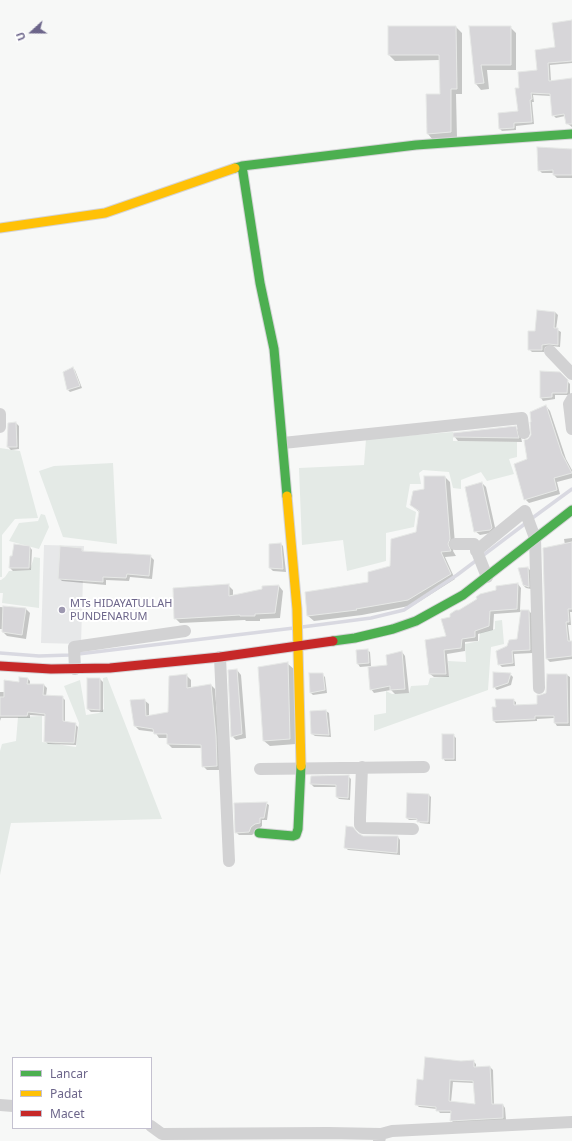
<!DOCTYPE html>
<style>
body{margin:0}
#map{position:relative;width:572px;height:1141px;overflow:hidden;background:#f7f8f7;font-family:"Noto Sans",sans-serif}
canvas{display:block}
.legend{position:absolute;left:12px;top:1057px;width:140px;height:72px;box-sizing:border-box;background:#fff;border:1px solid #c4c1d0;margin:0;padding:5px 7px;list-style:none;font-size:12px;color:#6c658a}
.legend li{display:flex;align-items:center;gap:8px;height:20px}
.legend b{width:20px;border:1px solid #c4c1d0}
.north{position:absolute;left:12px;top:12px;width:40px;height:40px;-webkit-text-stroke:3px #fff;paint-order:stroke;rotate:249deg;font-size:11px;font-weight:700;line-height:16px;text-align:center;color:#6c658a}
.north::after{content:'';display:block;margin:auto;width:14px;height:18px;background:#6c658a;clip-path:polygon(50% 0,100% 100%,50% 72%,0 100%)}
</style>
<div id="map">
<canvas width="572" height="1141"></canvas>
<ul class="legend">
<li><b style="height:5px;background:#4caf50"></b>Lancar</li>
<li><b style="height:5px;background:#ffc107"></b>Padat</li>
<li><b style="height:5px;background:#c62828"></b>Macet</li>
</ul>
<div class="north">U</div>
</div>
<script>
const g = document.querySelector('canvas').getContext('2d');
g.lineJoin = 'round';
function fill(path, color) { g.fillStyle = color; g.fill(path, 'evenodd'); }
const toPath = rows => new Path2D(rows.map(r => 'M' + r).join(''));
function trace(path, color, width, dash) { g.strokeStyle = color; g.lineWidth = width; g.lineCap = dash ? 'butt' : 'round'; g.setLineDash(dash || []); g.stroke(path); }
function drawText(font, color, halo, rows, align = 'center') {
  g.font = font + ' "Noto Sans",sans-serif'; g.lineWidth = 4; g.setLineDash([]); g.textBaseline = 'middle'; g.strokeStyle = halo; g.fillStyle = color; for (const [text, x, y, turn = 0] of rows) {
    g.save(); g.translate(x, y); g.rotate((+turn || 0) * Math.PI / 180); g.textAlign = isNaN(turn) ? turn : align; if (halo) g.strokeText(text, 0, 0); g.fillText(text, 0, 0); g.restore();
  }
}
const built = toPath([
 [44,545,84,546,81,644,41,643]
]);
const green = toPath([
 [453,432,453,441,517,442,517,457,509,459,514,474,487,481,481,472,461,480,461,489,453,488,449,472,423,470,419,473,421,484,410,484,406,507,416,512,414,527,386,533,386,561,347,571,343,540,302,545,299,468,364,465,366,439],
 [0,448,20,451,38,518,15,519,2,535,2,577,0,577],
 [113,463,117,544,63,537,39,471,54,466],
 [41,514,45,515,49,527,39,549,9,541,19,523,38,521],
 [34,557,40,558,39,608,2,603,3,593,0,593,0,580,1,580,5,577,9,571,30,570],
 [502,620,504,644,491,647,488,690,374,731,374,715,386,713,386,691,392,694,409,693,411,686,428,685,430,678,449,676,448,661,466,662,465,644,479,641,480,633,495,629,495,621],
 [107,677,162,819,11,823,0,875,0,751,2,744,16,741,18,717,42,716,42,742,76,747,79,723,64,686,80,680,86,715,99,713,104,709,103,678]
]);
const shadow = toPath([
 [572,21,572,63,550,65,551,81,572,79,572,127,568,124,565,116,556,118,553,115,551,96,533,95,534,102,532,102,534,124,516,126,516,130,502,131,500,129,519,112,520,89,538,71,556,48],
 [456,27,462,33,462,94,456,94,457,138,433,140,428,134,441,95,440,60,395,61,389,55],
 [470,27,510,27,516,33,516,70,487,70,489,89,481,90,476,84],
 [572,150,572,178,557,178,554,175,554,173,542,173,539,170],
 [555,312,558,315,556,329,561,332,560,347,552,346,545,347,544,352,532,352,529,349,536,332],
 [72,368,75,370,82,388,70,392,68,390],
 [541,372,560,373,570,384,570,395,555,395,555,399,543,401,541,398],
 [546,406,550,411,566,459,572,470,572,478,557,482,560,494,529,503,525,499,529,440],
 [16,423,19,426,19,449,11,450,8,447,8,424],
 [515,427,520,432,522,442,458,441,454,436],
 [445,477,450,482,455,544,453,551,456,556,445,557,455,579,414,605,362,615,314,621,308,616,307,592,369,583,391,567,417,533,420,513,411,505,425,490],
 [482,483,486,487,496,532,480,535,475,531],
 [572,538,572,612,570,612,571,625,568,625,570,642,572,642,572,659,550,662,547,659,565,545,564,539],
 [281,544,283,546,286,572,273,571,270,568],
 [30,547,32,550,31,570,13,571,10,568,11,557],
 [81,549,84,552,150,556,154,560,152,579,130,577,129,581,106,580,106,585,62,581,59,578],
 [528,568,531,571,531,589,526,588,523,585],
 [518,584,521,588,520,610,529,611,532,614,533,653,514,654,515,666,502,667,499,664,508,647,518,640,521,612,494,614,493,630,478,634,478,641,465,642,465,651,447,654,449,677,434,677,430,674,447,637,451,618],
 [228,585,233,590,233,596,279,586,283,591,280,618,260,619,260,621,246,621,245,620,180,623,175,618],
 [0,607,26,609,30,613,26,639,7,636,3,632,3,629,0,629],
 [367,650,370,652,371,666,360,667,358,664,357,651],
 [402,652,405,656,409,693,395,694,391,690,374,693,371,689,388,666],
 [288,664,294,669,296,744,270,746,264,741,259,668],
 [237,670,241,675,246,738,236,740,232,736],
 [322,674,325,677,327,693,313,695,310,692],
 [510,674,513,677,511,685,497,690,494,687],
 [567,675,570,677,570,726,557,726,555,723,554,718,537,719,537,721,496,723,494,721,497,708,513,700,516,702,516,706,538,705,547,693],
 [187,676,191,680,191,688,211,685,215,689,221,770,207,770,203,766,202,748,172,748,168,744,168,738,159,738,155,732,139,730,135,726,144,700,149,704,149,716,169,713],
 [28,679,30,681,30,685,44,685,47,688,46,696,62,697,65,700,65,722,75,724,78,727,76,745,48,744,45,741,46,716,30,715,30,718,1,718,0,721,0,692,5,692],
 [100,679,103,682,103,712,91,712,88,709],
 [326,711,329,713,331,737,315,736,312,734],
 [453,735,456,738,456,761,445,761,443,758],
 [348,776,351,779,350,800,339,799,337,797,337,787,314,787,311,784,312,777],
 [429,795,431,797,430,824,420,823,418,820,409,820,407,818],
 [266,803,269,805,267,820,262,820,262,826,252,835,239,835,236,832],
 [358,835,363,836,398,837,400,840,400,855,348,850,345,847],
 [473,1061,476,1064,476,1068,490,1067,493,1070,494,1105,503,1105,505,1108,506,1120,454,1123,451,1120,452,1113,440,1113,437,1109,419,1107,416,1104,424,1081,461,1062],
 [453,1082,474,1083,476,1105,451,1102]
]);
const stream = toPath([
 [531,519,572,489],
 [302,627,371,618,404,610,457,575,526,523],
 [0,653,39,656,70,655,294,628]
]);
const building = toPath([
 [572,20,572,61,548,63,549,81,572,78,572,124,566,124,564,114,552,116,550,94,531,93,532,99,530,100,532,122,514,123,514,128,499,129,498,113,518,111,515,88,519,88,518,72,537,70,535,50,555,47,552,23,572,20],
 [388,26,456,26,457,89,451,89,451,132,427,134,426,94,440,94,439,55,388,55,388,26],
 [469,26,511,26,511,65,481,65,484,83,475,84,469,26],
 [537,147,572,149,572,175,553,175,553,170,538,171,537,147],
 [537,310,555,312,554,328,558,328,558,345,549,344,542,345,542,350,528,350,528,331,535,331,537,310],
 [73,367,80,386,67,390,63,372,73,367],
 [540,371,560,372,568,380,567,393,552,393,552,397,540,398,540,371],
 [546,405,562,454,572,473,554,478,557,490,524,500,514,464,527,459,524,440,528,439,531,435,530,422,531,422,530,412,546,405],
 [16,422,17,447,7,447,8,423,16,422],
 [516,426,519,438,453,437,453,433,516,426],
 [424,476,445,476,450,539,448,544,451,551,441,552,451,574,408,600,356,609,357,610,307,616,305,592,368,582,368,572,390,566,391,539,416,532,419,511,410,505,413,491,424,489,424,476],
 [482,482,492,528,490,530,474,532,465,487,482,482],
 [572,542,572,609,568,609,569,622,566,622,568,641,572,641,572,656,546,659,543,548,572,542],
 [281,543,283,569,269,568,269,544,281,543],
 [14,544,30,546,29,568,9,568,10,556,12,556,14,544],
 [60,546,82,548,82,551,151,555,149,576,127,574,126,578,103,577,103,582,58,579,60,546],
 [528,567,529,587,523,585,518,568,528,567],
 [518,583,517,609,490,611,489,626,475,631,475,637,462,639,461,648,444,650,446,674,429,674,425,640,446,636,441,619,450,617,450,614,456,610,459,610,477,599,476,597,480,594,496,590,496,586,518,583],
 [229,584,229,596,262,589,262,586,279,585,275,613,255,614,255,616,240,616,240,615,174,619,173,588,229,584],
 [3,606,26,608,22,635,2,632,3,606],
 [521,610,529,610,530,650,512,651,513,663,498,665,496,651,507,646,509,640,517,639,521,610],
 [368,649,369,663,357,664,356,650,368,649],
 [402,651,405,689,390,690,390,686,370,690,368,667,387,665,386,655,402,651],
 [288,662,290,739,263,741,258,667,288,662],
 [237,669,242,734,231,737,228,670,237,669],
 [493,672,511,673,508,683,493,688,493,672],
 [309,673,323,673,325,690,310,693,309,673],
 [187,674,187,688,211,684,216,736,217,766,202,767,201,745,167,744,167,734,154,734,153,729,134,726,130,700,145,699,146,716,168,712,169,676,187,674],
 [547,674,567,674,568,723,554,723,554,716,535,716,535,719,493,721,492,707,496,707,495,699,514,699,514,705,537,704,537,695,540,695,546,693,547,674],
 [19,677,28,678,27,684,44,684,43,695,63,696,63,721,76,723,74,743,44,742,45,714,28,712,27,716,0,716,0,697,4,697,4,680,19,682,19,677],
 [87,678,100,678,100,710,87,709,87,678],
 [326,710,329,735,311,734,310,711,326,710],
 [442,734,454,734,454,759,442,759,442,734],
 [349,775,348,798,336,797,336,785,310,784,311,776,349,775],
 [407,793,429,794,428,822,417,822,417,819,406,818,407,793],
 [267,802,264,818,260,818,260,823,255,824,251,827,249,832,235,833,234,803,267,802],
 [346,826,353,827,358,833,363,836,398,836,397,853,344,848,346,826],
 [425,1057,461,1061,474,1060,474,1067,490,1066,492,1104,503,1104,503,1118,450,1121,451,1111,436,1111,436,1107,415,1105,417,1079,423,1080,425,1057],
 [450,1080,473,1081,475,1104,449,1101,450,1080]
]);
const street = toPath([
 [550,351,572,374],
 [572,399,569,404,572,429],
 [0,414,0,427],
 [283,443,522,418,524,433],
 [455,544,474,544,487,577],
 [476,551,525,511,535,538,539,688],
 [220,657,229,861],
 [75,669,74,647,185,631],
 [362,767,360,818,360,825,363,828,413,829],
 [260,769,424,767],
 [0,1105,13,1106],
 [151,1126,162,1134,328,1133,381,1134],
 [379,1141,381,1134,392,1131,572,1122]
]);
const fast = toPath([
 [242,166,260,283,274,349,287,496],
 [235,168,242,166,416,145,572,134],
 [333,641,355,638,393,629,416,621,463,595,572,510],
 [259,833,293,836,296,835,298,829,301,766]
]);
const slow = toPath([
 [0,228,105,213,235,168],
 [287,496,297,609,301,766]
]);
const jam = toPath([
 [0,666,51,669,110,668,220,657,333,641]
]);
const markers = [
 [62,610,4,"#9d98b0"]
];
const poiNames = [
 ["MTs HIDAYATULLAH",70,604],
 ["PUNDENARUM",70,617]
];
fill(built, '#e7e8e9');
fill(green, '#e4eae6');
fill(shadow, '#0003');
trace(stream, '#d9d9e1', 3.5);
fill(building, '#d7d6d9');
trace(building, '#e6e8e6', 1);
trace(fast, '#d5d4d7', 11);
trace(slow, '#d5d4d7', 11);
trace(jam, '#d5d4d7', 11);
trace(street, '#d2d2d3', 12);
trace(fast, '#4caf50', 9);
trace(slow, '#ffc107', 9);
trace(jam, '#c62828', 9);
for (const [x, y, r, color] of markers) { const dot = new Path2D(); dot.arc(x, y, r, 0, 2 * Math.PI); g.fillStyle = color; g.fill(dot); trace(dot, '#fff', 1.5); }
drawText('11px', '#6c658a', '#fff', poiNames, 'left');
</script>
